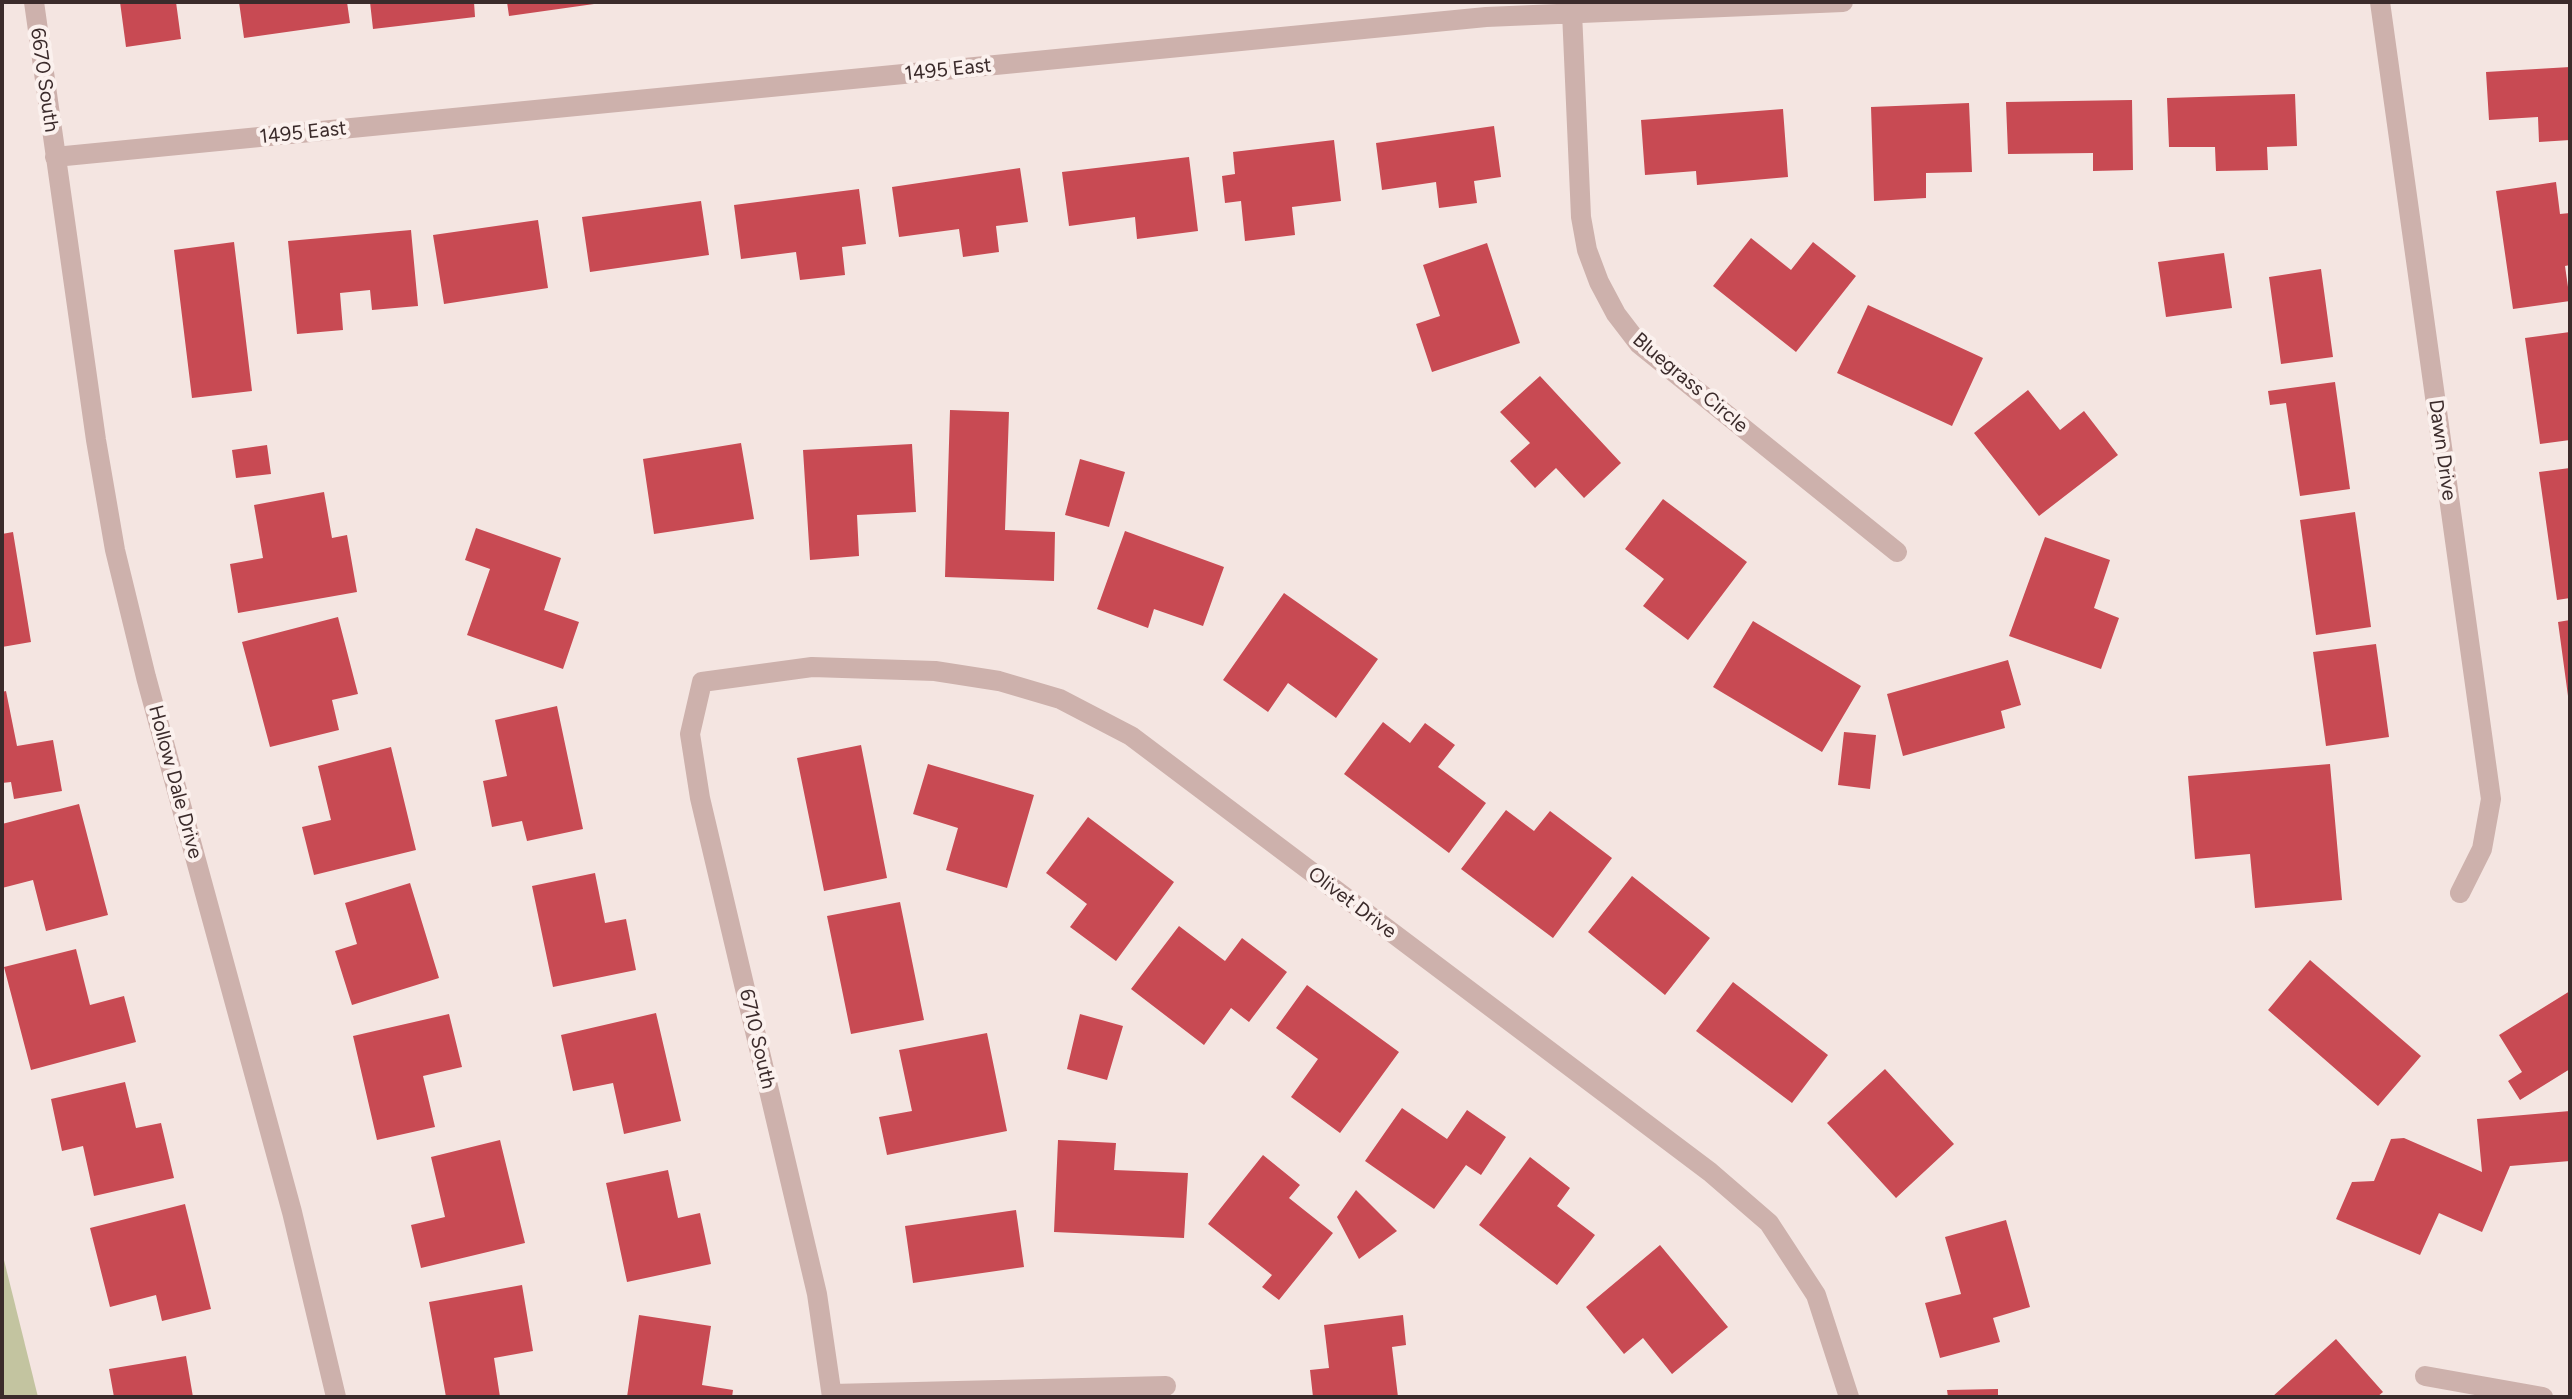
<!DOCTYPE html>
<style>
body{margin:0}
#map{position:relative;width:2572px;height:1399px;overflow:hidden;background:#f4e5e1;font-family:Figtree,sans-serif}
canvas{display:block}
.frame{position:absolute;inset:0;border:4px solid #3b2b2b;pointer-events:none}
</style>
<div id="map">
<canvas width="2572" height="1399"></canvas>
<div class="frame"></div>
</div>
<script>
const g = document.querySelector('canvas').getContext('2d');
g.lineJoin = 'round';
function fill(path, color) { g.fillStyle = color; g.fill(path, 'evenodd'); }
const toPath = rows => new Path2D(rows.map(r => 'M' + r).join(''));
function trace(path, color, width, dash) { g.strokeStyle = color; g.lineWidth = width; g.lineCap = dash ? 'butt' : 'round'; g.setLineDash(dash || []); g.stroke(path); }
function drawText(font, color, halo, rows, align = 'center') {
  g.font = font + ' Figtree,sans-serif'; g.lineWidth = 8; g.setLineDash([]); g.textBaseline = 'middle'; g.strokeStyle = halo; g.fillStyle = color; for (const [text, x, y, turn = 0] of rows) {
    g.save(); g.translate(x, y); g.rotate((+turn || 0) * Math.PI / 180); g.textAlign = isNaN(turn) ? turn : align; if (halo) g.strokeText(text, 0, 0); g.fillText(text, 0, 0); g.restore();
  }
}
const green = toPath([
 [2,1252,38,1397,2,1397]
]);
const building = toPath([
 [120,2,176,2,181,39,126,47],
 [239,2,347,2,350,23,244,38],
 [370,2,474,2,475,17,373,29],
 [507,2,594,2,594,4,509,16],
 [2570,67,2570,140,2539,142,2538,117,2489,120,2486,72],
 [2295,94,2297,146,2267,147,2268,170,2216,171,2215,147,2169,147,2167,98],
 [2132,100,2133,170,2093,171,2093,153,2008,154,2006,102],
 [1969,103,1972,172,1926,173,1926,198,1874,201,1871,107],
 [1783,109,1788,177,1697,185,1696,171,1645,175,1641,120],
 [1494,126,1501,177,1474,181,1477,203,1439,208,1436,182,1382,190,1376,143],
 [1334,140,1341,201,1292,207,1295,235,1245,241,1241,201,1225,203,1222,176,1235,174,1233,152],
 [1189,157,1198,231,1137,239,1135,217,1069,226,1062,172],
 [1020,168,1028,222,996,226,999,252,963,257,959,229,899,237,892,187],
 [2556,182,2560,214,2570,213,2570,265,2565,266,2570,301,2513,309,2496,191],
 [859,189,866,244,842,247,845,275,800,280,796,252,741,259,734,205],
 [701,201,709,255,590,272,582,217],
 [538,220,548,288,444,304,433,235],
 [411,230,418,306,372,310,370,290,340,293,343,330,297,334,288,241],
 [1751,238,1791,270,1813,242,1856,276,1796,352,1713,286],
 [234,242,252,391,192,398,174,250],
 [1487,243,1520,343,1432,372,1416,324,1440,316,1423,265],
 [2224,253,2232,308,2166,317,2158,262],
 [2321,269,2333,357,2281,364,2269,277],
 [1868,305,1983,358,1952,426,1837,373],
 [2570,332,2570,440,2540,444,2525,338],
 [1540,376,1621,463,1584,498,1556,468,1535,488,1510,461,1530,443,1500,412],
 [2335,382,2350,489,2300,496,2286,403,2270,405,2268,391],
 [2028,390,2060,430,2084,411,2118,455,2039,516,1974,433],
 [950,410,1009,412,1005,530,1055,532,1054,581,945,577],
 [741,443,754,519,654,534,643,459],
 [912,444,916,512,857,515,859,556,810,560,803,450],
 [267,445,271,474,236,478,232,450],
 [1080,459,1125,472,1109,527,1065,515],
 [2570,468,2570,598,2557,600,2539,472],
 [324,492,332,538,347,535,357,592,238,613,230,564,263,558,254,505],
 [1663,499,1747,562,1688,640,1643,606,1664,579,1625,549],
 [2355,512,2371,627,2316,635,2300,520],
 [476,528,561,558,544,610,579,622,563,669,467,635,490,569,465,560],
 [1125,531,1224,567,1203,626,1154,609,1148,628,1097,609],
 [13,532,31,642,2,647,2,534],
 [2045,537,2110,560,2094,608,2119,618,2101,669,2009,636],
 [1284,593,1378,659,1336,718,1288,683,1268,712,1223,680],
 [338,617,358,694,332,700,339,730,270,747,242,642],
 [2570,620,2570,696,2568,696,2558,622],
 [1753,621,1861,686,1822,752,1713,687],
 [2376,644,2389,737,2326,746,2313,652],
 [2008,660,2021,705,2001,711,2005,728,1903,756,1887,694],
 [6,691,17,746,53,740,62,791,14,799,11,782,2,783,2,692],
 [557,706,583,829,527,841,522,821,492,827,483,781,507,776,495,720],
 [1383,722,1410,743,1425,723,1455,745,1438,767,1486,803,1449,853,1344,774],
 [1844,732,1876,735,1870,789,1838,785],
 [861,745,887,878,824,891,797,758],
 [391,747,416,850,314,875,302,827,331,820,318,766],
 [928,764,1034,795,1007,888,946,870,958,828,913,814],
 [2330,764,2342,900,2255,908,2250,854,2195,859,2188,776],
 [79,804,108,915,46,931,33,880,2,888,2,824],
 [1506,810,1534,831,1550,811,1612,858,1553,938,1461,869],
 [1088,817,1174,882,1116,961,1070,927,1087,904,1046,873],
 [595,873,605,923,626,919,636,970,553,987,532,886],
 [1632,876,1710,938,1665,995,1588,932],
 [410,883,439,978,352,1005,335,951,357,944,345,903],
 [900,902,924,1020,851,1034,827,916],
 [1179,926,1225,961,1242,938,1287,972,1249,1022,1231,1008,1204,1045,1131,989],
 [76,949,90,1005,124,996,136,1042,31,1070,4,967],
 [2310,960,2421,1056,2378,1106,2268,1010],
 [1733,982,1828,1055,1792,1103,1696,1031],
 [1307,985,1399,1052,1340,1133,1291,1097,1318,1059,1276,1028],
 [2570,991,2570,1069,2520,1100,2508,1081,2522,1072,2499,1035],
 [656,1013,681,1121,624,1134,613,1083,573,1091,561,1035],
 [449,1014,462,1067,423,1076,435,1127,377,1140,353,1036],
 [1080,1014,1123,1026,1107,1080,1067,1069],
 [987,1033,1007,1131,887,1155,879,1117,912,1111,899,1050],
 [1885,1069,1954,1144,1896,1198,1827,1123],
 [125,1082,136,1128,161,1123,174,1178,94,1196,83,1146,62,1151,51,1099],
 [1402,1108,1447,1139,1467,1110,1506,1137,1481,1175,1466,1165,1434,1209,1365,1161],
 [2570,1111,2570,1161,2510,1166,2482,1232,2439,1213,2420,1255,2336,1219,2352,1182,2374,1181,2391,1139,2404,1138,2482,1172,2477,1119],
 [500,1140,525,1243,421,1268,411,1225,445,1217,431,1157],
 [1058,1140,1116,1143,1114,1170,1188,1173,1184,1238,1054,1232],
 [1263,1155,1300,1185,1289,1198,1333,1233,1279,1300,1262,1287,1272,1275,1208,1224],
 [1530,1157,1570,1188,1557,1206,1595,1235,1557,1285,1479,1225],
 [668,1170,678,1218,700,1213,711,1264,627,1282,606,1183],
 [1356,1190,1397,1231,1359,1259,1337,1217],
 [185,1204,211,1309,162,1321,156,1295,110,1307,90,1228],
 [1016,1210,1024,1267,913,1283,905,1226],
 [2006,1220,2030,1307,1993,1318,2000,1342,1940,1358,1925,1303,1961,1294,1945,1237],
 [1660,1245,1728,1327,1672,1374,1643,1338,1624,1354,1586,1307],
 [522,1285,533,1351,494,1358,500,1397,446,1397,429,1302],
 [639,1315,711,1326,702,1385,733,1390,732,1397,627,1397],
 [1403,1315,1406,1345,1392,1347,1398,1397,1313,1397,1310,1370,1329,1368,1324,1325],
 [2336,1339,2383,1392,2377,1397,2272,1397],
 [186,1356,193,1397,114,1397,109,1369],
 [1998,1389,1998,1397,1948,1397,1947,1390]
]);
const minor = toPath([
 [34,2,96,440,115,550,146,677,292,1212,336,1397],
 [2380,2,2491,799,2482,849,2460,893],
 [1572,12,1581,217,1587,250,1599,282,1616,314,1639,344,1897,552],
 [55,157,1486,17,1843,2],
 [2425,1376,2543,1397],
 [832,1394,1166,1386],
 [832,1397,817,1294,700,798,690,734,702,682,812,667,935,671,999,681,1060,699,1131,736,1710,1172,1769,1223,1816,1295,1849,1397]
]);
const streetNames = [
 ["1495 East",948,70,-6],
 ["6670 South",44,80,82],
 ["1495 East",303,133,-6],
 ["Bluegrass Circle",1690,383,40],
 ["Dawn Drive",2442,450,82],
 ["Hollow Dale Drive",175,782,75],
 ["Olivet Drive",1352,903,37],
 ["6710 South",757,1039,77]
];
fill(green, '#c3c4a0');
fill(building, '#c84a53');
trace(minor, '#cdb1ac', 20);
drawText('20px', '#3b2b2b', '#fbf1ee', streetNames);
</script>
